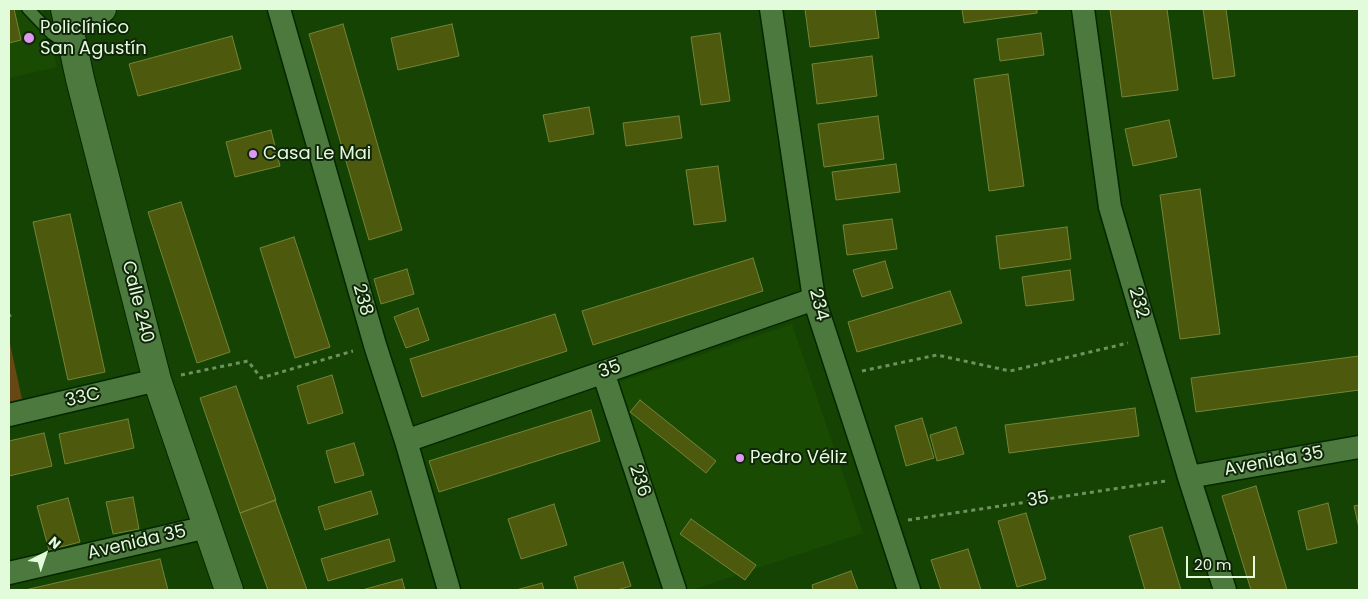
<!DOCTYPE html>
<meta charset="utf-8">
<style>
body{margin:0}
#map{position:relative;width:1368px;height:599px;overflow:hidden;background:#154303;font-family:Poppins,sans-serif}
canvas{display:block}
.frame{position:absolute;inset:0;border:10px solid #e2fcdb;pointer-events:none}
.north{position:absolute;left:20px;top:529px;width:50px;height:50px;-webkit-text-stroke:4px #11250b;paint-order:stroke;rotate:41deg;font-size:14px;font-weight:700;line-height:20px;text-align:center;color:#e2fcdb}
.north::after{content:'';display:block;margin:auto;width:18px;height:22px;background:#e2fcdb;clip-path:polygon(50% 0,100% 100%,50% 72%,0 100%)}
.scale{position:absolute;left:1186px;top:556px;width:69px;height:22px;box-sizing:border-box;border:2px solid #e2fcdb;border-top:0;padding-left:6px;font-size:15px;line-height:18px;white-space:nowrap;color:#e2fcdb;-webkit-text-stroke:4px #11250b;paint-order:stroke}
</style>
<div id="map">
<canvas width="1368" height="599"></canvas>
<div class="frame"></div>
<div class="north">N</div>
<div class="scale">20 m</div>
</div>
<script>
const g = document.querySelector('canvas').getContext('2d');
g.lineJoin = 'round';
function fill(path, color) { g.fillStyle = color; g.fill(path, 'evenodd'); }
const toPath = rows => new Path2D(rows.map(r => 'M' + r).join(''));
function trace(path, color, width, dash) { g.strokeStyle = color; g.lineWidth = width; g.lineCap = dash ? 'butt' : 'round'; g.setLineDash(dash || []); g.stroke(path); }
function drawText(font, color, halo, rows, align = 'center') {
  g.font = font + ' Poppins,sans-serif'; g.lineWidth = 4; g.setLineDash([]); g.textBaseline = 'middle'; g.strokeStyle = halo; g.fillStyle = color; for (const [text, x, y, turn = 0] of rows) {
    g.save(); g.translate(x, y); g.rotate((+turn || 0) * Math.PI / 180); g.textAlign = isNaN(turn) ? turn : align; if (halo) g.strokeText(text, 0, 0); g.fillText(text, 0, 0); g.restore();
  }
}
const built = toPath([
 [9,9,42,9,57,67,9,78],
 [792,324,863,533,692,590,687,590,616,383]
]);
const green = toPath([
 [9,339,22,399,9,402]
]);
const building = toPath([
 [9,9,14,9,21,40,9,43,9,9],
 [805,9,875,9,879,38,810,47,805,9],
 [962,9,1037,9,1037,13,964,23,962,9],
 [1110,9,1167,9,1178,90,1122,97,1110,9],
 [1203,9,1226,9,1235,76,1213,79,1203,9],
 [343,24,402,230,369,240,309,34,343,24],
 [452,24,459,56,398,70,391,38,452,24],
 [720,33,730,101,701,105,691,37,720,33],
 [1041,33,1044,55,1000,61,997,39,1041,33],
 [232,36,241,69,138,96,129,64,232,36],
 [872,56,877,96,817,104,812,64,872,56],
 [1008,74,1024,186,989,191,974,79,1008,74],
 [589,107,594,134,549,142,543,115,589,107],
 [679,116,682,138,626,146,623,123,679,116],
 [878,116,884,159,824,167,818,124,878,116],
 [1169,120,1177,157,1133,166,1125,129,1169,120],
 [271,130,280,166,235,177,226,142,271,130],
 [896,164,900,192,836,200,832,172,896,164],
 [718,166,726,221,694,225,686,170,718,166],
 [1200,189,1220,334,1180,339,1160,195,1200,189],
 [181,202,230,352,197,363,148,212,181,202],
 [70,214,105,372,68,380,33,222,70,214],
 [892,219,897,249,847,255,843,225,892,219],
 [1067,227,1071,259,1000,269,996,236,1067,227],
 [294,237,330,347,295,358,260,248,294,237],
 [753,258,763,291,593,345,582,311,753,258],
 [885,261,893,288,862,297,853,270,885,261],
 [407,269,414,294,381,304,374,279,407,269],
 [1070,270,1074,300,1026,306,1022,277,1070,270],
 [950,291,962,323,857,352,848,322,950,291],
 [418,308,429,340,406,348,394,317,418,308],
 [555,314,567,351,422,397,410,359,555,314],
 [1359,356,1359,390,1196,412,1191,378,1359,356],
 [332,375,343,413,308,424,297,386,332,375],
 [236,386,276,500,240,513,200,398,236,386],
 [640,400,716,461,706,473,630,412,640,400],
 [1135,408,1139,436,1009,453,1005,425,1135,408],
 [591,410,600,441,439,492,429,461,591,410],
 [922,418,934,458,906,466,895,426,922,418],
 [128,419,134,448,65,464,59,434,128,419],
 [956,427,964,454,937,461,930,435,956,427],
 [44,433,52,466,9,476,9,441,44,433],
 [354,443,364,475,335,483,326,451,354,443],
 [1256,486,1287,590,1251,590,1222,496,1256,486],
 [371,491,378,514,325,530,318,507,371,491],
 [133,497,139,529,113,534,106,502,133,497],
 [68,498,80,542,49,550,37,506,68,498],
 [275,500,307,590,268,590,240,513,275,500],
 [1328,503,1337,543,1307,550,1298,511,1328,503],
 [554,504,567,545,521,559,508,519,554,504],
 [1359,505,1359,528,1354,506,1359,505],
 [1026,513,1046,579,1017,587,998,521,1026,513],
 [691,519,756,565,745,580,680,534,691,519],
 [1162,527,1181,590,1145,590,1129,536,1162,527],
 [389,539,395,561,328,581,321,559,389,539],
 [968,549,981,590,941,590,931,560,968,549],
 [160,559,168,590,25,590,160,559],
 [623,562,631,586,617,590,578,590,574,577,623,562],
 [851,571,858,590,813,590,812,585,851,571],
 [402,579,405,590,362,590,402,579],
 [542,583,544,590,516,590,542,583]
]);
const path = toPath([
 [9,316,11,315],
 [862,371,937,355,1010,371,1128,343],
 [181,375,248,361,261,378,353,351],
 [908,520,1166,481]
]);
const service = toPath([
 [28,9,52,34,69,45]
]);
const minor = toPath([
 [279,9,375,345,406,441,449,590],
 [771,9,814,299,909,590],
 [1083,9,1110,207,1189,477,1225,590],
 [603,372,675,590],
 [9,415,157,380],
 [406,441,814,299],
 [1189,477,1359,447],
 [9,573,207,527]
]);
const tertiary = toPath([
 [65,9,80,79,157,380,229,590],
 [67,18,102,9]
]);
const markers = [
 [29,38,6,"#df98f2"],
 [253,154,5,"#df98f2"],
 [740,458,5,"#df98f2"]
];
const poiNames = [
 ["Policlínico",40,28],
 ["San Agustín",40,49],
 ["Casa Le Mai",263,154],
 ["Pedro Véliz",750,458]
];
const streetNames = [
 ["238",362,300,74],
 ["Calle 240",137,302,76],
 ["232",1138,303,74],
 ["234",818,305,76],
 ["35",610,370,-19],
 ["33C",83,398,-14],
 ["Avenida 35",1274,462,-10],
 ["236",639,481,72],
 ["35",1038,500,-9],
 ["Avenida 35",137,543,-13]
];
fill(built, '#194c02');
fill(green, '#654814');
fill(building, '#4d590d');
trace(building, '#758438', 1);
trace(service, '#042700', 14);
trace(minor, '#042700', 25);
trace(tertiary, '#042700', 30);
trace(path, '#6d925f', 3, [4, 4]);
trace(service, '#4c7a3e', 11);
trace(minor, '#4c7a3e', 22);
trace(tertiary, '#4c7a3e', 28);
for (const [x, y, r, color] of markers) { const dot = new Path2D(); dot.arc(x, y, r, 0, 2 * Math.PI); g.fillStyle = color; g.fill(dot); trace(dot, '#11250b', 2); }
drawText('18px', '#e2fcdb', '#11250b', poiNames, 'left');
drawText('18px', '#e2fcdb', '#11250b', streetNames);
</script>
